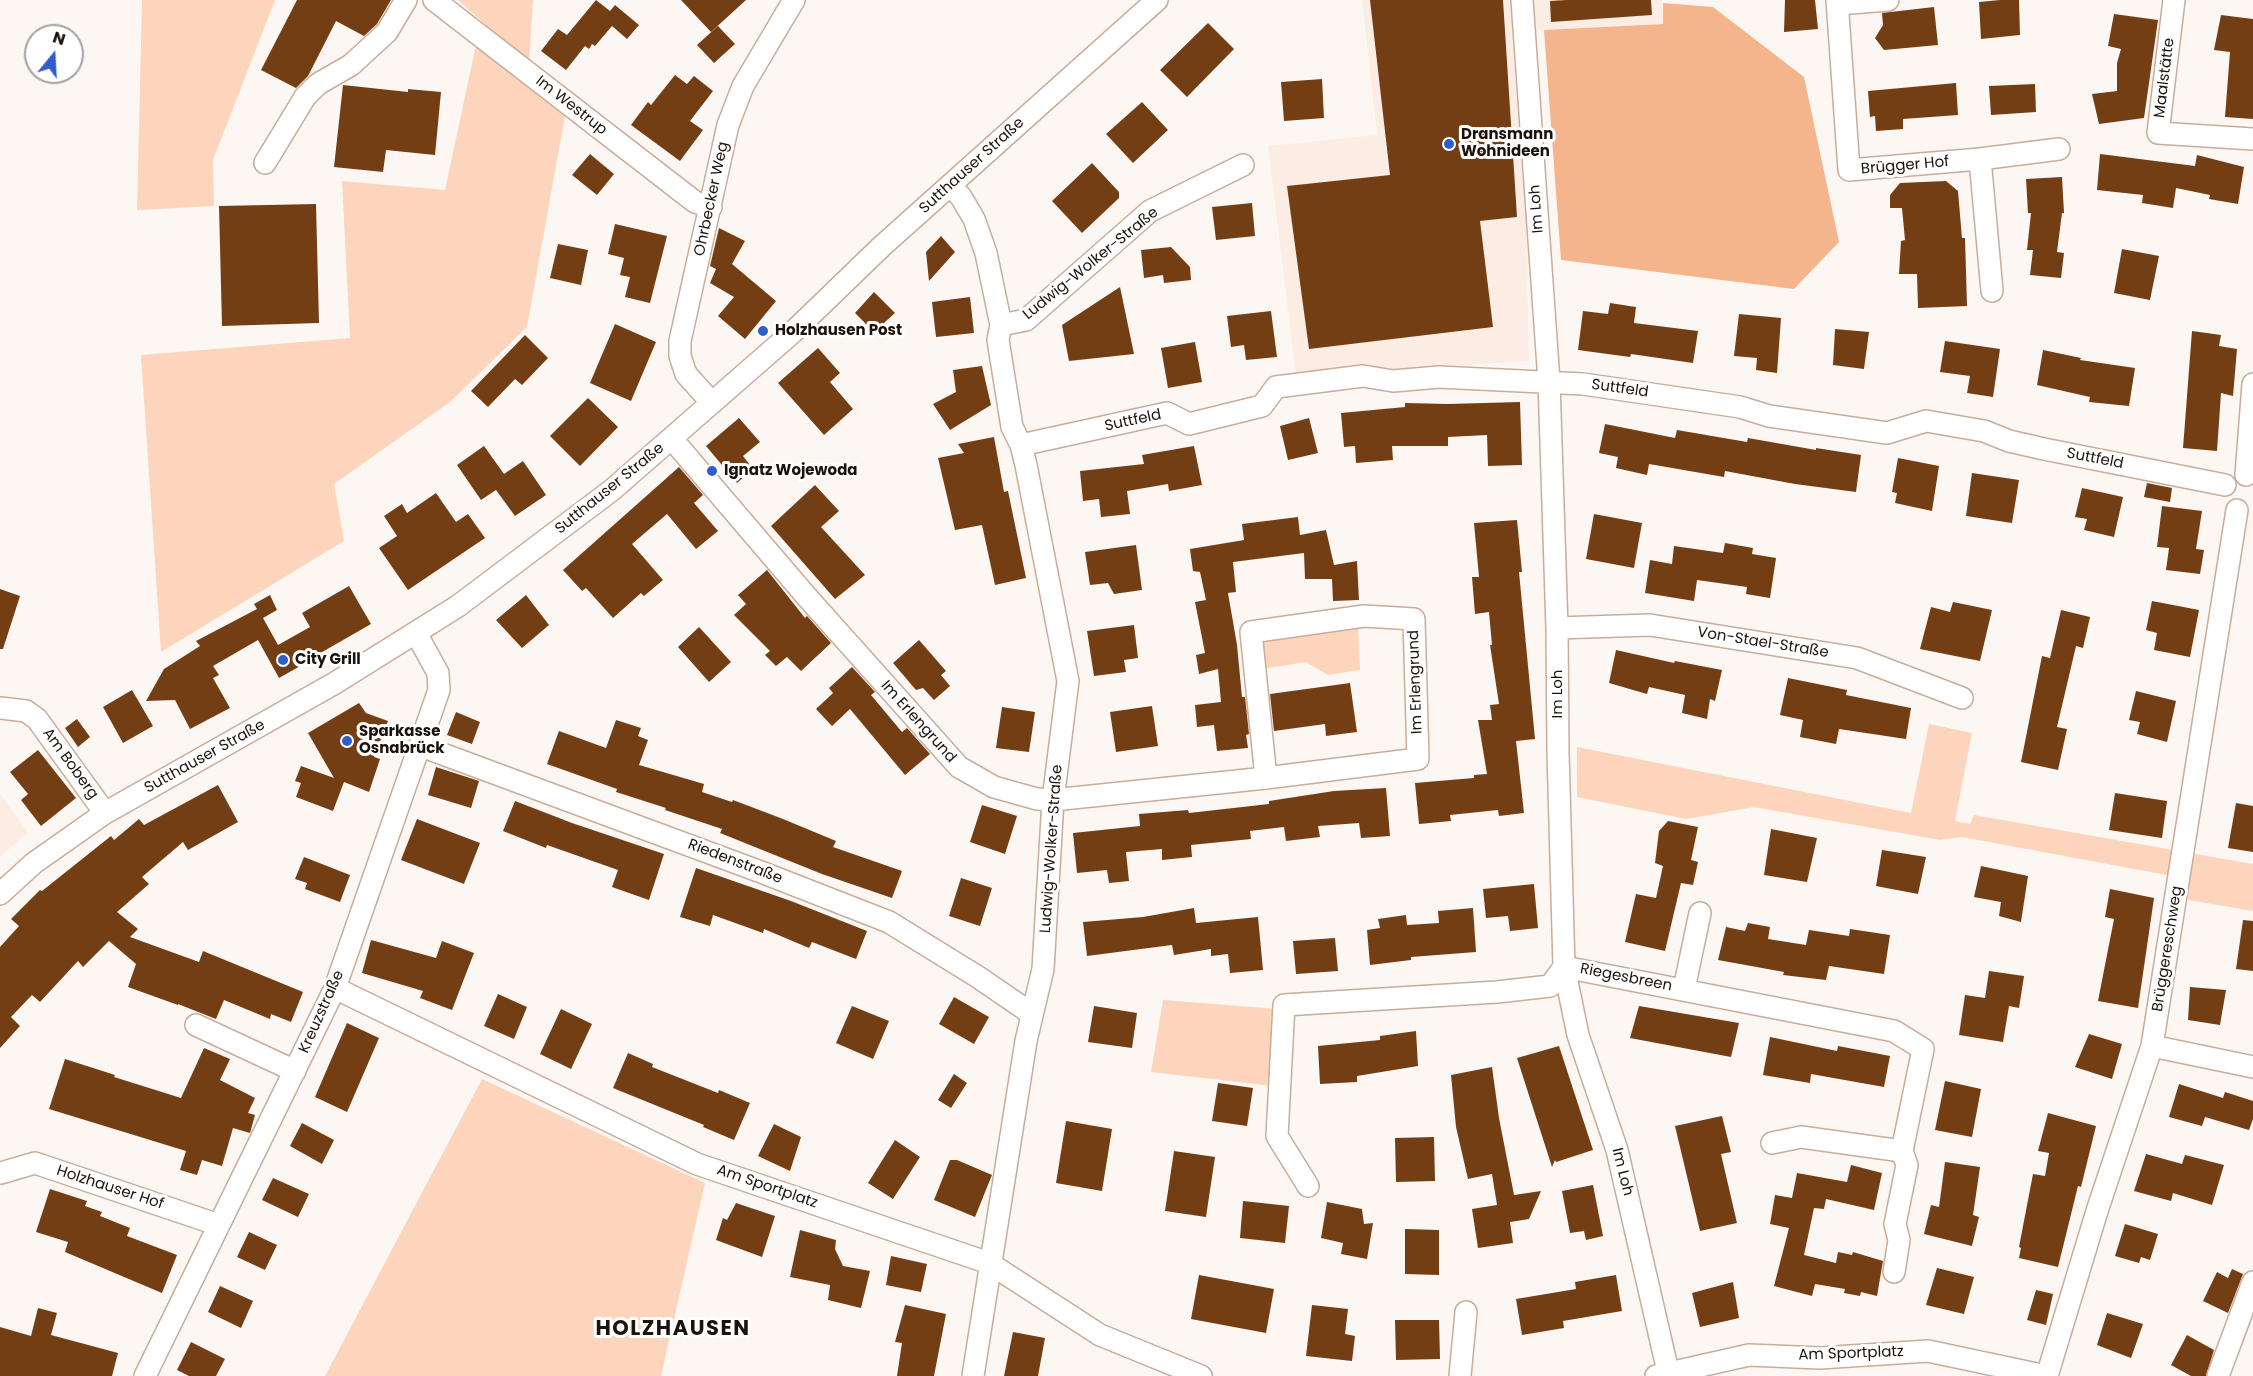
<!DOCTYPE html>
<meta charset="utf-8">
<style>
body{margin:0}
#map{position:relative;width:2253px;height:1376px;overflow:hidden;background:#fdf7f3;font-family:Poppins,sans-serif}
canvas{display:block}
.north{position:absolute;left:24px;top:24px;width:60px;height:60px;box-sizing:border-box;background:#fff;border:2px solid #a4a09e;border-radius:50%;rotate:18deg;font-size:16px;font-weight:700;line-height:24px;text-align:center;color:#1c120c}
.north::after{content:'';display:block;margin:auto;width:21px;height:27px;background:#2f5dcc;clip-path:polygon(50% 0,100% 100%,50% 72%,0 100%)}
</style>
<div id="map">
<canvas width="2253" height="1376"></canvas>
<div class="north">N</div>
</div>
<script>
const g = document.querySelector('canvas').getContext('2d');
g.lineJoin = 'round';
function fill(path, color) { g.fillStyle = color; g.fill(path, 'evenodd'); }
const toPath = rows => new Path2D(rows.map(r => 'M' + r).join(''));
function trace(path, color, width, dash) { g.strokeStyle = color; g.lineWidth = width; g.lineCap = dash ? 'butt' : 'round'; g.setLineDash(dash || []); g.stroke(path); }
function drawText(font, color, halo, rows, align = 'center') {
  g.font = font + ' Poppins,sans-serif'; g.lineWidth = 6; g.setLineDash([]); g.textBaseline = 'middle'; g.strokeStyle = halo; g.fillStyle = color; for (const [text, x, y, turn = 0] of rows) {
    g.save(); g.translate(x, y); g.rotate((+turn || 0) * Math.PI / 180); g.textAlign = isNaN(turn) ? turn : align; if (halo) g.strokeText(text, 0, 0); g.fillText(text, 0, 0); g.restore();
  }
}
const built = toPath([
 [1362,0,1662,0,1663,24,1544,30,1512,33,1526,223,1529,361,1296,376,1268,146,1377,135],
 [0,794,28,832,0,857]
]);
const green = toPath([
 [142,0,275,0,213,160,214,206,137,210],
 [458,0,533,0,529,64],
 [476,45,565,116,527,327,450,402,334,484,344,541,161,652,141,355,350,338,342,181,445,190],
 [1358,625,1360,670,1328,675,1306,662,1262,669,1258,637],
 [1929,724,1972,733,1955,821,1970,824,1974,815,2253,864,2253,911,2188,900,2188,879,1962,837,1940,840,1754,807,1686,819,1577,797,1577,747,1911,813],
 [1163,1000,1278,1009,1272,1086,1151,1072],
 [482,1079,705,1183,661,1376,325,1376]
]);
const forest = toPath([
 [1663,3,1713,7,1804,77,1839,242,1794,289,1561,260,1544,30,1663,24]
]);
const building = toPath([
 [297,0,391,0,377,24,364,36,336,21,308,76,296,88,261,70],
 [596,0,610,11,615,5,639,25,627,39,612,26,595,46,592,44,589,49,585,46,566,70,541,51,558,29,567,35],
 [681,0,746,0,711,32],
 [1370,0,1503,0,1517,217,1480,221,1493,327,1309,349,1287,186,1390,175],
 [1566,0,1651,0,1652,15,1551,22,1550,1],
 [1785,0,1815,0,1818,29,1784,32],
 [2000,0,2019,0,2020,35,1981,39,1979,2],
 [1934,7,1938,45,1884,50,1875,38,1883,25,1882,13],
 [2114,14,2158,20,2144,118,2099,124,2092,94,2117,91,2117,63,2121,49,2108,46],
 [2221,15,2253,19,2253,119,2225,117,2230,52,2214,50],
 [1208,23,1234,49,1187,97,1160,70],
 [718,26,735,44,714,63,697,45],
 [675,75,687,84,694,76,713,91,690,121,703,130,680,161,631,125,648,102,651,105],
 [1322,79,1324,118,1284,121,1281,82],
 [1956,83,1958,115,1903,119,1903,129,1876,131,1875,116,1870,117,1868,91],
 [2035,84,2036,112,1991,115,1989,86],
 [343,85,408,92,408,89,441,92,435,155,386,150,383,172,334,167],
 [1142,102,1168,130,1133,163,1106,134],
 [590,154,614,174,597,195,572,175],
 [2100,154,2195,166,2197,155,2244,167,2238,204,2209,199,2210,195,2176,188,2173,208,2142,203,2143,195,2097,190],
 [1092,163,1119,192,1119,198,1082,233,1052,201],
 [2062,177,2064,213,2062,213,2057,252,2064,253,2061,278,2030,275,2033,250,2027,250,2031,213,2028,213,2026,179],
 [1946,181,1958,191,1962,238,1965,238,1967,306,1918,308,1917,274,1899,274,1901,241,1905,240,1902,208,1890,208,1890,195,1900,183],
 [1252,203,1255,236,1216,240,1212,207],
 [316,204,319,323,222,326,219,206],
 [615,224,667,236,650,303,625,297,630,277,620,275,624,258,608,254],
 [719,228,745,241,732,264,776,301,745,339,718,316,734,297,710,283,716,269,710,266],
 [941,236,955,252,929,281,926,252],
 [558,244,588,250,581,285,550,278],
 [1171,247,1190,267,1191,280,1164,283,1163,275,1144,278,1141,250],
 [2122,249,2159,256,2150,300,2114,293],
 [1120,287,1134,354,1069,361,1062,325],
 [874,292,895,313,874,332,855,313],
 [970,297,974,333,936,337,932,302],
 [1610,303,1636,307,1634,323,1698,331,1693,363,1631,354,1630,357,1578,350,1583,311,1608,314],
 [1271,311,1277,357,1246,360,1244,345,1231,347,1227,316],
 [1739,314,1781,318,1777,373,1756,370,1757,358,1734,356],
 [615,324,656,342,631,401,590,383],
 [1835,329,1869,332,1864,369,1833,365],
 [2192,331,2221,335,2219,346,2237,349,2233,396,2221,393,2217,451,2183,448],
 [525,335,548,358,522,385,515,379,488,407,471,391],
 [1945,341,2000,349,1993,397,1967,393,1970,376,1940,372],
 [1195,342,1202,382,1168,388,1161,348],
 [818,348,840,373,830,382,853,409,824,435,778,383],
 [2043,350,2081,358,2080,360,2135,368,2129,406,2089,402,2090,397,2037,385],
 [982,366,991,405,950,430,933,404,956,392,953,370],
 [588,398,618,427,580,466,550,436],
 [1520,402,1522,465,1488,466,1487,435,1448,437,1448,446,1392,446,1393,460,1356,463,1355,446,1344,447,1341,413,1405,407,1405,403,1448,404],
 [739,418,760,442,743,456,753,469,737,483,706,446],
 [1309,418,1318,453,1288,460,1280,426],
 [1605,424,1675,438,1677,430,1747,442,1748,438,1816,450,1816,448,1861,455,1856,492,1795,484,1725,471,1724,477,1649,464,1647,475,1616,468,1618,457,1599,453],
 [994,437,1004,492,1008,491,1026,578,995,585,982,525,955,530,938,458,964,453,958,444],
 [484,446,504,474,523,461,546,495,515,516,496,490,481,500,457,465],
 [1194,446,1202,485,1169,491,1168,484,1127,491,1130,514,1101,517,1099,499,1083,501,1080,471,1144,464,1142,455],
 [1898,458,1939,466,1932,511,1895,503,1897,493,1892,492],
 [679,467,703,495,694,503,718,531,696,549,667,514,632,544,663,580,644,596,641,593,613,618,586,588,582,591,563,570],
 [1972,473,2019,480,2012,523,1966,516],
 [2147,483,2172,488,2170,502,2144,497],
 [815,485,839,511,821,527,865,575,835,599,771,526],
 [2082,488,2123,497,2114,537,2084,530,2087,519,2075,517],
 [436,493,456,522,468,514,485,538,408,590,379,548,397,536,384,516,402,504,407,513],
 [2162,506,2202,511,2196,549,2204,550,2200,574,2166,570,2169,548,2157,547],
 [1594,514,1642,523,1634,568,1586,559],
 [1298,517,1300,535,1326,530,1334,565,1357,561,1359,600,1333,601,1332,579,1305,579,1304,553,1233,562,1236,592,1228,593,1237,645,1242,697,1245,697,1249,734,1246,735,1248,748,1217,751,1214,725,1197,727,1195,705,1221,702,1218,669,1199,674,1196,655,1205,653,1195,602,1206,600,1200,572,1193,571,1190,549,1244,540,1242,524],
 [1517,520,1522,572,1519,572,1535,739,1516,741,1524,813,1499,816,1498,810,1450,815,1451,821,1419,824,1415,783,1474,778,1474,775,1487,774,1478,720,1492,720,1490,705,1499,704,1490,645,1492,645,1489,612,1475,614,1472,577,1479,577,1474,523],
 [1725,543,1753,548,1752,554,1776,558,1770,598,1746,594,1747,587,1697,580,1694,601,1645,593,1650,560,1672,564,1674,546,1723,553],
 [1136,545,1142,590,1114,594,1108,583,1090,585,1085,552],
 [767,570,805,618,807,616,831,643,801,671,787,657,776,666,765,655,770,651,734,615,746,604,738,595],
 [349,586,371,624,310,659,311,660,279,678,258,640,213,666,219,675,213,678,230,708,190,729,175,700,146,701,164,669,200,646,196,641,257,609,254,604,270,595,277,610,263,618,278,645,310,627,302,613],
 [0,589,20,596,3,649,0,649],
 [526,595,549,625,522,648,496,620],
 [2152,601,2199,610,2190,657,2154,650,2157,633,2146,630],
 [1953,602,1992,610,1980,661,1920,649,1931,607,1950,612],
 [2061,610,2090,617,2083,648,2076,646,2057,727,2067,729,2058,770,2021,762,2042,656,2050,658],
 [1134,625,1138,658,1124,660,1126,672,1094,676,1087,631],
 [699,627,731,662,709,682,678,647],
 [919,640,946,671,941,675,950,686,934,700,923,688,916,690,893,663],
 [1616,650,1674,663,1675,661,1722,670,1715,701,1710,699,1707,719,1682,713,1685,695,1649,687,1647,694,1609,683],
 [852,667,875,692,871,695,902,732,907,728,930,754,905,775,850,709,832,726,816,709,833,693,829,688],
 [1788,678,1847,690,1846,695,1911,708,1906,739,1839,729,1836,744,1800,737,1803,720,1780,715],
 [1350,683,1357,732,1326,736,1325,724,1274,731,1270,694],
 [132,690,153,726,123,743,103,707],
 [2136,691,2176,701,2167,742,2137,734,2140,722,2129,720],
 [359,703,366,713,388,721,374,757,380,759,369,792,344,782,333,811,296,797,301,783,295,781,301,766,334,778,308,733],
 [1152,706,1158,746,1116,752,1110,712],
 [1002,707,1035,712,1029,752,996,748],
 [456,712,480,722,472,744,447,735],
 [77,719,90,737,78,747,65,728],
 [616,720,641,728,638,736,648,740,639,765,704,784,702,792,732,802,733,800,783,819,836,841,833,847,902,871,892,898,822,874,720,833,722,829,665,810,666,808,616,792,617,789,547,764,559,731,606,748],
 [38,750,76,798,41,826,21,800,28,794,10,772],
 [436,767,479,781,471,808,428,795],
 [218,785,238,822,188,850,183,842,142,877,149,884,117,912,138,929,130,937,199,962,203,951,303,992,291,1022,271,1014,270,1019,224,1000,216,1019,178,1004,178,1005,128,987,136,964,109,941,83,967,78,961,40,1002,32,995,11,1017,20,1026,0,1048,0,947,19,926,11,919,40,890,42,891,111,836,114,840,139,819,144,825],
 [1386,788,1390,836,1361,838,1359,823,1318,826,1320,837,1286,841,1284,827,1250,831,1251,839,1191,845,1192,857,1162,860,1162,849,1126,852,1129,881,1109,883,1107,870,1077,873,1073,833,1140,826,1139,814,1188,810,1189,813,1269,804,1269,801,1334,791],
 [2115,793,2167,801,2162,838,2109,830],
 [515,801,572,823,664,854,649,900,612,887,618,870,547,845,546,848,503,831],
 [2236,803,2253,806,2253,852,2228,848],
 [982,805,1017,816,1005,854,970,842],
 [417,819,480,843,464,884,401,860],
 [1668,821,1698,827,1691,860,1698,862,1693,885,1681,883,1665,951,1625,942,1636,894,1656,898,1663,866,1655,863,1659,831],
 [1771,829,1817,838,1807,882,1764,875],
 [1882,850,1926,857,1918,894,1876,886],
 [304,857,350,875,340,902,305,889,307,883,295,879],
 [1981,866,2028,876,2021,922,1999,916,2001,902,1974,897],
 [696,868,791,901,867,931,856,959,812,942,809,948,764,929,763,933,713,915,710,926,680,917],
 [961,878,992,888,980,926,949,916],
 [1534,884,1538,928,1510,931,1508,916,1486,918,1483,889],
 [2110,889,2154,898,2138,1008,2098,1001,2114,919,2105,917],
 [1194,908,1196,923,1258,917,1263,970,1230,973,1228,954,1211,956,1211,949,1174,955,1172,945,1087,956,1083,922,1143,917],
 [1473,908,1476,952,1411,957,1411,960,1370,965,1367,930,1380,928,1378,919,1406,915,1407,925,1439,923,1438,911],
 [2243,920,2253,921,2253,971,2236,969],
 [1748,923,1770,927,1768,939,1806,945,1809,930,1849,936,1850,929,1890,935,1884,974,1829,966,1826,980,1783,975,1784,972,1718,960,1726,927,1745,931],
 [1335,938,1338,971,1296,974,1293,941],
 [371,940,436,958,442,941,474,953,452,1010,420,998,423,991,362,973],
 [1989,971,2024,976,2019,1008,2009,1006,2003,1042,1959,1035,1965,995,1985,998],
 [2190,987,2226,990,2220,1025,2188,1020],
 [498,994,527,1007,514,1039,484,1026],
 [954,997,989,1017,974,1044,939,1024],
 [852,1006,889,1021,873,1059,836,1043],
 [1094,1006,1137,1013,1132,1048,1088,1042],
 [1639,1006,1739,1023,1731,1057,1630,1038],
 [561,1009,592,1024,571,1069,540,1054],
 [347,1023,379,1038,347,1112,315,1097],
 [1416,1031,1418,1066,1357,1076,1357,1082,1320,1084,1318,1046,1380,1040,1380,1036],
 [2089,1034,2122,1044,2112,1079,2075,1067],
 [1770,1037,1837,1051,1838,1046,1890,1056,1884,1087,1811,1074,1810,1083,1763,1075],
 [1559,1046,1593,1150,1556,1162,1555,1160,1552,1167,1517,1058],
 [204,1048,230,1059,220,1080,255,1098,248,1113,255,1115,250,1133,233,1128,222,1166,202,1160,197,1175,180,1170,186,1151,49,1109,65,1059,115,1075,114,1077,181,1098],
 [628,1053,653,1064,652,1067,718,1093,719,1090,750,1103,734,1140,703,1127,704,1125,613,1088],
 [1492,1067,1499,1118,1514,1195,1541,1191,1529,1219,1510,1222,1513,1243,1478,1248,1472,1209,1497,1205,1492,1174,1468,1179,1456,1127,1451,1075],
 [954,1074,967,1083,951,1108,938,1100],
 [1945,1081,1981,1089,1972,1137,1935,1130],
 [1218,1083,1253,1088,1247,1126,1212,1121],
 [2179,1084,2223,1098,2225,1092,2253,1101,2253,1119,2249,1130,2205,1117,2202,1126,2169,1117],
 [2048,1113,2096,1126,2081,1187,2078,1186,2058,1267,2019,1258,2021,1248,2019,1247,2033,1174,2045,1176,2049,1153,2038,1151],
 [1722,1116,1731,1152,1721,1154,1737,1223,1700,1231,1675,1126],
 [1066,1121,1112,1129,1102,1191,1056,1183],
 [302,1123,334,1140,322,1164,290,1146],
 [774,1124,801,1137,790,1171,758,1156],
 [1434,1137,1435,1181,1396,1182,1395,1138],
 [895,1140,920,1157,893,1199,868,1183],
 [1174,1151,1215,1157,1206,1217,1165,1211],
 [2146,1154,2182,1164,2185,1155,2224,1165,2212,1205,2173,1193,2171,1201,2134,1191],
 [950,1160,957,1160,992,1175,975,1217,934,1200],
 [1945,1162,1980,1167,1973,1215,1979,1217,1972,1246,1924,1234,1931,1205,1939,1207],
 [1851,1165,1882,1173,1874,1210,1826,1199,1824,1209,1814,1208,1804,1255,1836,1263,1838,1252,1852,1255,1853,1252,1883,1261,1877,1296,1861,1292,1860,1296,1844,1293,1845,1289,1815,1284,1812,1296,1774,1286,1789,1228,1770,1224,1775,1195,1792,1198,1797,1173,1847,1182],
 [273,1178,309,1194,298,1217,262,1200],
 [1593,1185,1603,1236,1586,1240,1584,1231,1570,1233,1562,1191],
 [50,1189,87,1201,85,1206,102,1212,100,1216,130,1228,127,1236,177,1255,162,1293,65,1252,68,1242,36,1232],
 [1243,1201,1289,1206,1285,1243,1240,1238],
 [1327,1202,1362,1209,1364,1224,1373,1223,1367,1259,1341,1254,1343,1243,1321,1238],
 [736,1203,775,1216,762,1257,716,1240,723,1218,727,1220],
 [2125,1224,2158,1234,2150,1260,2141,1257,2139,1263,2115,1256],
 [1405,1229,1439,1230,1439,1275,1405,1274],
 [800,1230,836,1240,835,1249,843,1266,870,1271,861,1308,828,1300,830,1285,790,1277],
 [249,1232,277,1245,265,1270,237,1257],
 [891,1256,927,1264,921,1292,886,1285],
 [1937,1268,1974,1277,1964,1314,1926,1305],
 [2232,1269,2243,1274,2228,1313,2203,1301,2217,1272,2228,1278],
 [1199,1275,1274,1289,1266,1333,1191,1319],
 [1616,1275,1622,1311,1563,1321,1564,1328,1522,1335,1516,1299,1576,1289,1575,1282],
 [1733,1282,1739,1318,1700,1327,1692,1293],
 [220,1286,253,1301,241,1328,208,1312],
 [2036,1290,2053,1294,2046,1325,2027,1320],
 [905,1305,946,1314,934,1376,897,1376,902,1343,895,1342],
 [1312,1305,1348,1309,1345,1334,1355,1336,1352,1361,1306,1356],
 [38,1308,57,1313,51,1335,118,1353,112,1376,0,1376,0,1327,31,1336],
 [2107,1313,2143,1324,2131,1358,2097,1345],
 [1395,1320,1439,1320,1440,1359,1396,1360],
 [1013,1332,1045,1338,1038,1376,1004,1376],
 [2187,1335,2214,1350,2206,1376,2191,1376,2171,1365],
 [191,1342,225,1359,216,1376,189,1376,177,1370]
]);
const minor = toPath([
 [434,0,695,202,711,207],
 [1522,0,1549,381,1557,628,1558,752,1564,967,1578,1035,1617,1150,1669,1376],
 [1837,0,1849,170,1980,159,2059,149],
 [2174,0,2158,133,2253,139],
 [1838,4,1888,0],
 [1980,159,1992,291],
 [265,163,305,97,318,84,351,65,387,32,406,0],
 [951,186,961,197,974,219,986,253,1001,325,998,340,1012,427,1021,445,1026,465,1068,681,1053,800,1043,969,1026,1041,973,1376],
 [1001,325,1026,320,1150,211,1243,165],
 [712,403,686,374,680,356,680,341,728,125,743,86,794,0],
 [672,439,807,597,959,767,994,787,1037,799,1053,800,1266,778,1251,632,1364,616,1414,619,1418,759,1266,778],
 [1021,445,1167,413,1189,424,1262,406,1276,387,1363,376,1393,381,1439,377,1583,384,1740,407,1769,416,1887,433,1926,421,1984,431,2009,441,2044,449,2225,485],
 [2246,475,2253,384],
 [1557,628,1650,625,1857,658,1962,698],
 [0,708,26,711,37,719,105,813],
 [421,746,761,872,889,922,978,977,1032,1014],
 [0,894,34,863,105,813,335,683,458,606,612,490,793,332,881,247,1157,0],
 [335,988,697,1164,989,1263,1100,1335,1201,1376],
 [1684,989,1700,913],
 [196,1025,295,1071],
 [2152,1046,2253,1067],
 [1,1173,35,1163,219,1225],
 [1308,1186,1277,1136,1284,1005,1497,992,1550,986,1564,967,1894,1031,1923,1049,1902,1151,1801,1137,1772,1143],
 [1894,1272,1899,1240,1895,1224,1907,1165,1902,1151],
 [145,1376,335,988,439,690,438,673,416,633],
 [1460,1376,1466,1312],
 [1656,1376,1749,1355,1820,1358,1928,1351,2046,1376],
 [2047,1376,2097,1211,2152,1046,2237,510],
 [2218,1376,2253,1282]
]);
const markers = [
 [1449,144,6,"#2f5dcc"],
 [763,331,6,"#2f5dcc"],
 [712,471,6,"#2f5dcc"],
 [283,660,6,"#2f5dcc"],
 [347,741,6,"#2f5dcc"]
];
const streetNames = [
 ["Maalstätte",2165,78,-83],
 ["Im Westrup",571,106,38],
 ["Sutthauser Straße",972,166,-42],
 ["Brügger Hof",1905,166,-5],
 ["Ohrbecker Weg",712,199,-78],
 ["Im Loh",1537,209,-94],
 ["Ludwig-Wolker-Straße",1091,264,-39],
 ["Suttfeld",1620,389,8],
 ["Suttfeld",1133,421,-12],
 ["Suttfeld",2095,459,11],
 ["Sutthauser Straße",610,489,-39],
 ["Von-Stael-Straße",1763,643,9],
 ["Im Erlengrund",1416,682,-92],
 ["Im Loh",1558,694,-90],
 ["Im Erlengrund",918,722,48],
 ["Sutthauser Straße",205,757,-29],
 ["Am Boberg",70,764,54],
 ["Ludwig-Wolker-Straße",1052,849,-86],
 ["Riedenstraße",735,862,21],
 ["Brüggereschweg",2168,949,-81],
 ["Riegesbreen",1626,978,11],
 ["Kreuzstraße",322,1012,-66],
 ["Im Loh",1622,1172,76],
 ["Am Sportplatz",767,1187,19],
 ["Holzhauser Hof",110,1188,18],
 ["Am Sportplatz",1851,1354,-2]
];
const poiNames = [
 ["Dransmann",1461,135],
 ["Wohnideen",1461,152],
 ["Holzhausen Post",775,331],
 ["Ignatz Wojewoda",724,471],
 ["City Grill",295,660],
 ["Sparkasse",359,732],
 ["Osnabrück",359,749]
];
const districtNames = [
 ["HOLZHAUSEN",673,1330]
];
fill(built, '#fcede4');
fill(green, '#fdd5bd');
fill(forest, '#f5b58c');
fill(building, '#743e15');
trace(minor, '#c9ac9a', 24);
trace(minor, '#fff', 21);
for (const [x, y, r, color] of markers) { const dot = new Path2D(); dot.arc(x, y, r, 0, 2 * Math.PI); g.fillStyle = color; g.fill(dot); trace(dot, '#fff', 2); }
drawText('15px', '#1c120c', '#fff', streetNames);
drawText('bold 15px', '#1c120c', '#fff', poiNames, 'left');
g.letterSpacing = '1.5px';
drawText('bold 21px', '#1c120c', '#fff', districtNames);
g.letterSpacing = '0px';
</script>
